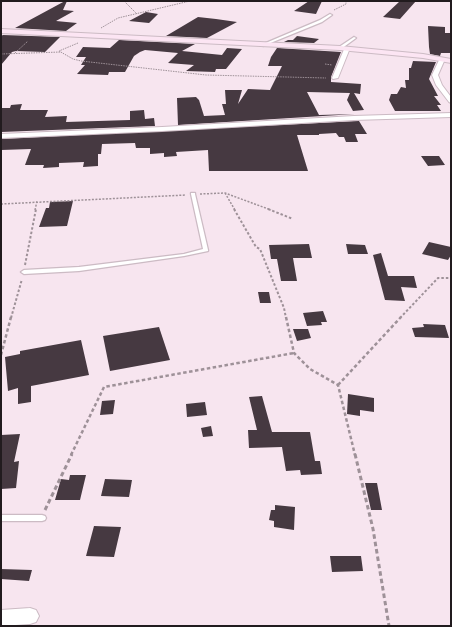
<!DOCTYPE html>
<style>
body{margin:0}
#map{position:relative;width:452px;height:627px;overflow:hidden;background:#f7e5ef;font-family:"Nunito Sans",sans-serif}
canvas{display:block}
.frame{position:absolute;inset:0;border:2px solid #211b1e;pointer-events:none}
</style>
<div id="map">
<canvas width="452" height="627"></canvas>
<div class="frame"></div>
</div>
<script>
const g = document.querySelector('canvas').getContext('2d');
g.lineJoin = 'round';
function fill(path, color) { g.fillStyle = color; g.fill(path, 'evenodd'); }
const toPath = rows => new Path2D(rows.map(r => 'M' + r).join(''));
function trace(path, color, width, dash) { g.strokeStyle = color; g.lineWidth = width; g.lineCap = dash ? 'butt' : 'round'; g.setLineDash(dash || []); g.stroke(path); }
const building = toPath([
 [65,1,67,1,63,10,74,11,56,21,77,23,66,31,15,28],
 [309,1,322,1,316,14,294,11],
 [400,1,416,1,400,19,383,17],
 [146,12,158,14,149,23,129,21],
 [198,17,216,19,237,22,207,38,166,36],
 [428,26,445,27,445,33,451,33,451,53,441,53,440,56,430,54,429,47],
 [3,35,60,37,45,52,16,51,12,52,1,65,1,36],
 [297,36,319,39,314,43,284,42,288,40,293,40],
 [119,40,195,44,182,51,222,55,227,48,242,49,226,69,216,69,215,72,186,71,194,65,168,63,178,53,145,50,140,52,134,56,125,72,109,72,108,75,77,74,85,65,81,65,86,57,76,57,83,47,110,48],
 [277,48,341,52,331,77,331,82,361,84,360,94,354,93,364,110,353,111,347,100,350,93,307,92,319,115,355,114,178,125,177,98,196,97,199,100,204,116,225,115,222,104,226,104,225,90,242,90,238,104,248,89,270,90,282,66,268,66,271,57],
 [413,61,436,62,429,79,438,96,434,96,441,105,437,105,441,111,395,111,389,100,391,94,397,94,401,87,406,88,405,80,409,80,409,68,411,68],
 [22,104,20,110,48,110,45,117,67,116,66,122,130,120,130,111,144,110,145,119,154,118,155,126,1,132,1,108,10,108,11,105],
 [359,121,367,134,355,134,358,142,346,142,344,137,339,137,336,133,319,134,319,135,297,135,308,171,209,171,208,150,176,152,177,156,164,157,164,153,150,154,150,148,136,148,135,143,102,144,101,154,98,154,98,166,83,167,84,162,59,163,59,167,43,168,44,165,25,165,31,149,1,150,1,139],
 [421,156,439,156,445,165,428,166],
 [73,201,67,226,39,227,46,208,49,208,50,202],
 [429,242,451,247,451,255,448,260,422,254],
 [309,244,312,258,293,258,297,281,281,281,277,259,271,259,269,245],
 [346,244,365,245,368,254,348,254],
 [381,253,388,276,414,276,417,288,401,287,405,301,385,300,373,255],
 [258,292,269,292,271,303,260,303],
 [323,311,327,322,321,322,322,325,307,326,303,313],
 [423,324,445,325,449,338,415,337,412,328,424,327],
 [159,327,170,360,110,371,103,336],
 [293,329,308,329,311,338,297,341],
 [81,340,89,375,31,386,31,402,18,404,18,388,8,391,5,357,20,354,20,351],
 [348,394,374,398,374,412,360,410,360,416,347,414],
 [262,396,272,432,310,432,315,461,320,461,322,474,301,475,300,470,286,471,282,447,249,448,248,430,257,430,249,397],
 [115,400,113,414,100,415,102,401],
 [205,402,207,415,187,417,186,404],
 [211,426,213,436,203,437,201,428],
 [20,434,14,462,19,461,16,488,1,489,1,435],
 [70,475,86,475,80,500,55,500,61,479,69,480],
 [105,479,132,480,129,497,101,496],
 [365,483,377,483,382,510,371,510],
 [275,505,295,507,294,530,274,527,274,521,269,520,271,510,275,510],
 [94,526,121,527,114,557,86,556],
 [330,556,361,556,363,571,332,572],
 [1,569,32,570,29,581,1,579]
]);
const pathFar4 = toPath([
 [124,1,137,14],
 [334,10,346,4,346,1],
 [101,28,118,18,190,1],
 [78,43,59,51,73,59,81,61,206,75,326,78],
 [15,53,28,41],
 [1,54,61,52],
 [325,64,332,65]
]);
const pathFar3 = toPath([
 [225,193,235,210],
 [200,194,225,193,271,210],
 [1,204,186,195],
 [35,210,37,201]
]);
const pathFar2 = toPath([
 [234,209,256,247,260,249,284,308,286,318],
 [268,209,293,219],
 [25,265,36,209],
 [11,318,22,279],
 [400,318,438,278,451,278]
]);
const pathFar1 = toPath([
 [286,317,294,353,310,369,338,385,355,455],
 [1,355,11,317],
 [338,385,401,317],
 [71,455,104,387,294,353]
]);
const path = toPath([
 [355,454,373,529,389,626],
 [45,510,72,454]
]);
const lane = toPath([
 [330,14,332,15,322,22,263,46,261,45,320,20,330,14],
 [354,37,356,38,341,49,339,49,339,47,354,37],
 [191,193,195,193,195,194,208,250,208,251,184,256,79,271,24,274,21,272,24,270,79,267,184,254,203,249,191,194,191,193],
 [1,515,42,515,45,516,46,518,45,520,42,521,1,521,1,515]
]);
const street = toPath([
 [345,47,350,48,338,78,333,79,332,78,345,47],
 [440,58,445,59,438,75,442,85,451,97,451,103,449,102,436,85,432,75,440,58],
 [451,113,451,117,354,120,162,131,1,138,1,134,162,127,354,116,451,113],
 [30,608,36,610,39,616,36,622,30,624,1,626,1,610,30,608]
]);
const secondary = toPath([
 [1,29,340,46,423,54,451,59,451,63,423,58,340,50,1,33,1,29]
]);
fill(building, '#463941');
trace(lane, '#ccbbc4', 2.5);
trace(street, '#ccbbc4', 2);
trace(secondary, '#ccbbc4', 2);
trace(pathFar4, '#9e9198', 1, [1.5, 1]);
trace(pathFar3, '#9e9198', 1.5, [2, 1.5]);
trace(pathFar2, '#9e9198', 2, [2.5, 2]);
trace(pathFar1, '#9e9198', 2.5, [3.5, 2.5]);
trace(path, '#9e9198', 3, [4.5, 3]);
fill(lane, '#fff');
fill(street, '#fff');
fill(secondary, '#fce5f3');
</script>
